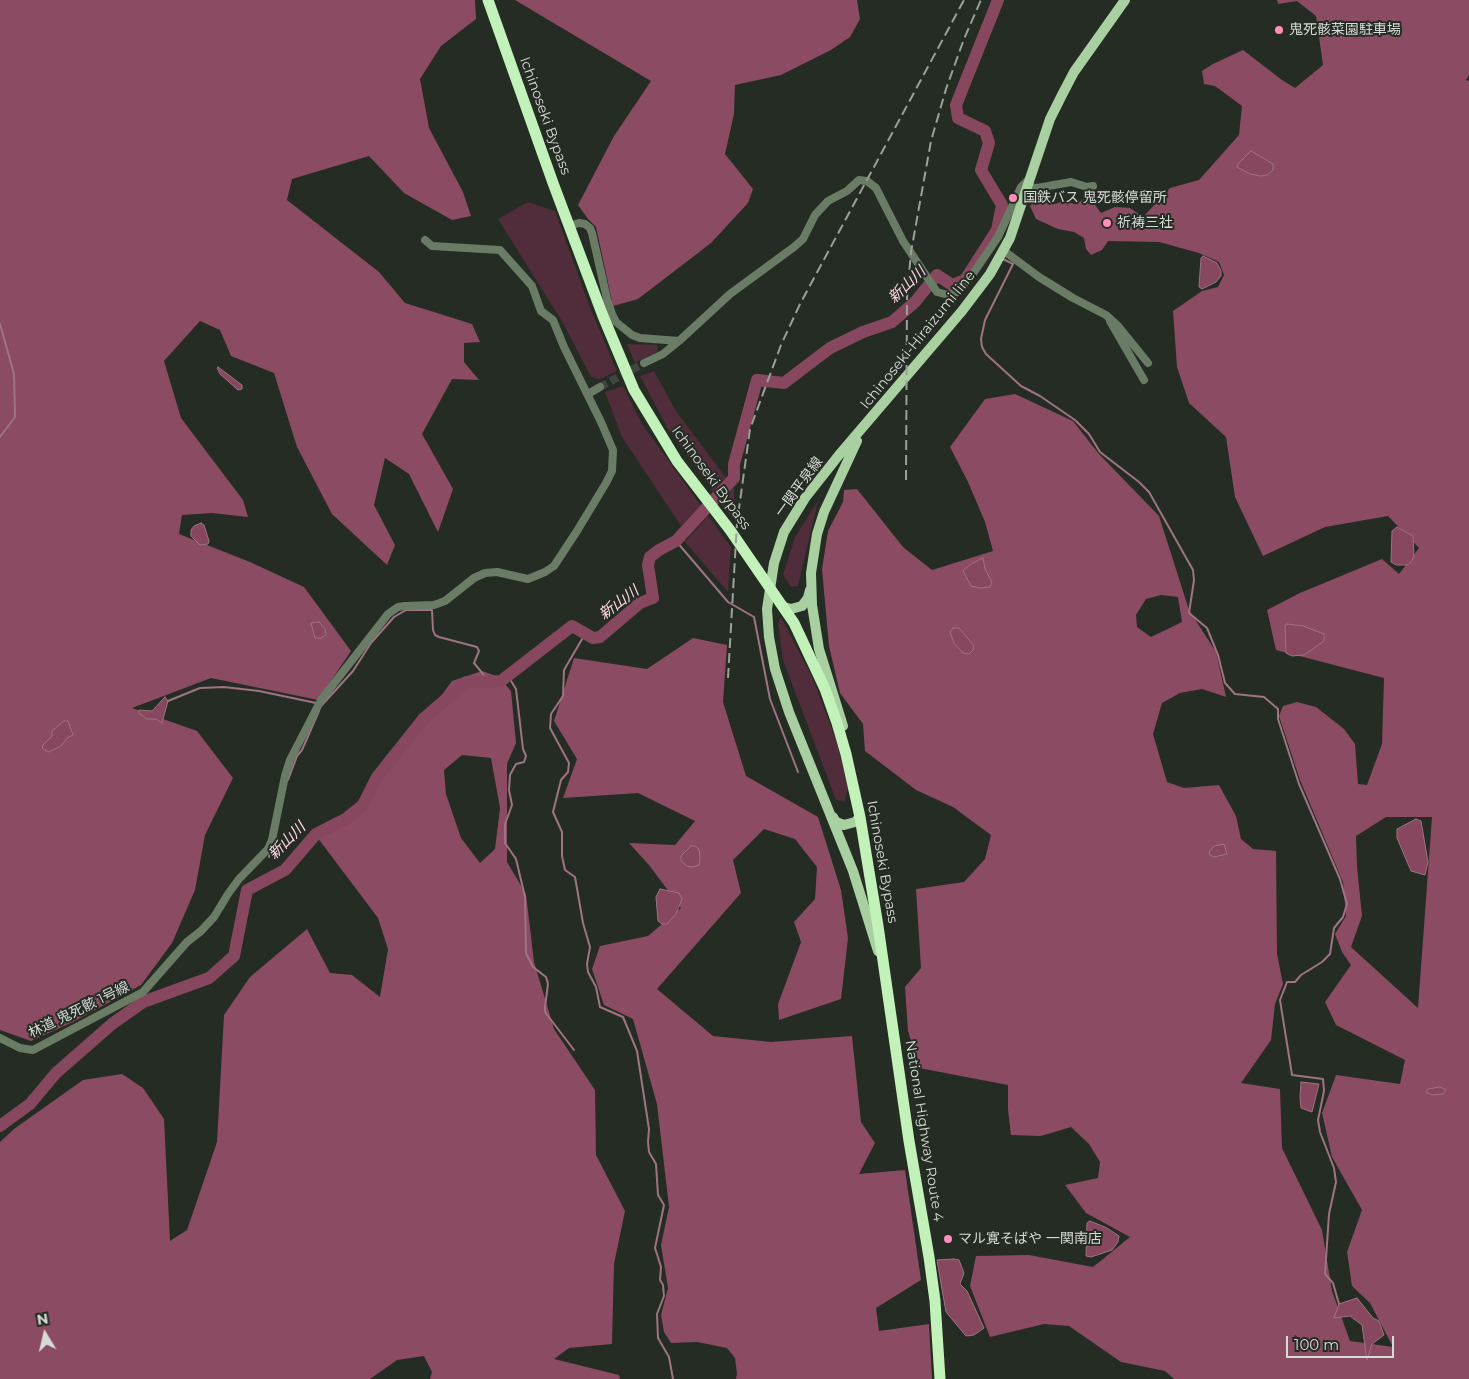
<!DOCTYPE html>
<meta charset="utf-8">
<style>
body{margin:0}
#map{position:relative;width:1469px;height:1379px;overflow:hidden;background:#252c24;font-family:Montserrat,sans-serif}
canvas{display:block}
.north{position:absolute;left:20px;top:1309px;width:50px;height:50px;-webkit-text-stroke:4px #252c24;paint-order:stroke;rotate:351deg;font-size:14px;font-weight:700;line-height:20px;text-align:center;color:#d6dbd5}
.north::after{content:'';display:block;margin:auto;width:18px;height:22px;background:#d6dbd5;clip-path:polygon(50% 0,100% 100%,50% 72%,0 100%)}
.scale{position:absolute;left:1286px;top:1336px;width:108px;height:22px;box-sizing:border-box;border:2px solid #d6dbd5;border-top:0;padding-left:6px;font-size:15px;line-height:18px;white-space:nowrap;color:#d6dbd5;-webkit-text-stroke:4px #252c24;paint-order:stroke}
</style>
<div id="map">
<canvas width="1469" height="1379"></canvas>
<div class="north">N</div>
<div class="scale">100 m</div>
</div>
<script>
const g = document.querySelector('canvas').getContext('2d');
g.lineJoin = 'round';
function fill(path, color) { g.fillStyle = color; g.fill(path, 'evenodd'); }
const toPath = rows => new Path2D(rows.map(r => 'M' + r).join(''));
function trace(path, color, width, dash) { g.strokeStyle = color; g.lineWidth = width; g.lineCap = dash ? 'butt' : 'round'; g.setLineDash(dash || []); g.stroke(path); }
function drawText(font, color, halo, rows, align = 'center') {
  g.font = font + ' Montserrat,"Noto Sans JP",sans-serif'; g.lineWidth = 4; g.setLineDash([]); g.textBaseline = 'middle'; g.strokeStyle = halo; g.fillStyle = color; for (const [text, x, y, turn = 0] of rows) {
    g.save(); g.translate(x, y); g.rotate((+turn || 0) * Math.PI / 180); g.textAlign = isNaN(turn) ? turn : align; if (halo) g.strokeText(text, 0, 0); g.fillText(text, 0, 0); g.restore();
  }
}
const green = toPath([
 [528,202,555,211,591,310,617,371,600,379,591,377,563,323,498,219],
 [627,344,657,345,658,351,635,363],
 [654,371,676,411,726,478,713,491,668,429,640,376],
 [623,386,642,424,702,507,681,526,622,437,605,392],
 [734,487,735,521,720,503],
 [818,501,798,586,791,587,783,575,795,537],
 [708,516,731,547,728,592,685,542],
 [781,617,814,681,838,746,848,788,845,801,836,800,783,660,778,623]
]);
const forest = toPath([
 [0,0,475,0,476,19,441,46,420,79,429,128,463,192,471,216,452,220,404,193,369,156,292,179,287,200,379,272,405,303,472,324,480,342,464,343,464,362,479,380,452,379,422,434,453,489,438,532,409,474,385,458,374,505,395,545,387,565,332,514,297,447,274,373,231,356,220,330,200,321,164,361,181,418,243,500,248,517,212,513,182,515,179,534,250,562,304,587,351,651,318,700,211,678,132,708,197,731,233,778,205,835,195,890,172,943,141,985,73,1022,31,1041,0,1030],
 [515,0,857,0,860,19,850,37,831,50,781,75,735,85,734,114,725,154,753,189,748,203,711,243,638,299,613,306,596,227,588,219,578,205,614,136,651,81],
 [1277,0,1469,0,1469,75,1466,80,1469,81,1469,1379,1174,1379,1165,1371,1121,1362,1069,1326,1044,1324,990,1337,970,1286,976,1256,1029,1255,1093,1267,1130,1237,1086,1213,1065,1185,1098,1178,1100,1162,1089,1144,1071,1127,1041,1136,1011,1135,1008,1110,1008,1085,919,1068,908,1031,905,987,921,968,916,889,964,882,985,859,991,835,953,807,916,790,865,751,863,724,840,693,829,646,822,569,828,531,843,502,844,490,857,489,903,547,932,570,993,551,985,522,968,482,950,447,985,399,1015,394,1073,421,1099,454,1159,516,1189,610,1216,652,1226,697,1202,689,1180,693,1162,703,1153,734,1167,782,1184,788,1219,785,1236,816,1241,839,1253,849,1276,851,1277,954,1283,984,1275,1004,1271,1040,1241,1083,1280,1089,1282,1148,1322,1230,1332,1291,1350,1341,1393,1347,1370,1303,1352,1286,1347,1252,1362,1210,1332,1157,1322,1113,1336,1075,1400,1084,1405,1060,1336,1025,1325,1002,1351,965,1342,952,1335,934,1346,916,1343,882,1300,780,1279,716,1283,706,1297,702,1316,707,1344,729,1355,744,1358,784,1367,785,1382,744,1384,678,1276,650,1267,610,1300,593,1382,559,1399,574,1419,548,1388,516,1325,527,1263,556,1235,497,1226,437,1189,403,1177,367,1173,311,1202,291,1218,287,1224,275,1219,262,1199,253,1159,242,1108,241,1102,250,1091,255,1086,249,1084,238,1074,232,1058,229,1036,219,1030,206,1037,198,1046,198,1055,204,1063,201,1075,204,1086,198,1093,202,1101,213,1115,207,1130,208,1143,217,1170,188,1199,180,1239,135,1242,106,1215,86,1204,84,1202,71,1213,64,1243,50,1282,80,1295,88,1323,65,1316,16,1297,1,1278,4],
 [1161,595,1178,597,1182,622,1151,637,1137,627,1136,615,1146,599],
 [1386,817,1432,817,1418,1008,1351,947,1362,916,1357,867,1356,836],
 [693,638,727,645,723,702,746,776,818,817,841,890,848,938,841,999,779,1020,778,1004,801,942,794,922,815,899,817,867,795,839,764,829,733,860,741,893,657,989,713,1036,771,1042,852,1036,861,1122,875,1143,859,1174,905,1170,921,1280,876,1308,879,1331,929,1324,932,1379,736,1379,737,1374,735,1358,727,1348,697,1342,671,1343,664,1332,661,1315,668,1288,661,1245,669,1207,657,1104,633,1019,604,1005,592,969,600,946,648,936,681,908,649,865,629,843,675,845,695,821,638,793,563,798,577,759,554,721,574,658,647,669],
 [482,671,499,677,511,691,516,743,507,764,507,862,526,894,534,962,554,1029,595,1090,596,1155,625,1211,614,1264,612,1344,569,1348,554,1359,619,1375,620,1379,430,1379,432,1372,424,1356,397,1360,370,1379,0,1379,0,1142,14,1129,83,1080,122,1074,143,1088,164,1119,170,1241,187,1230,217,1142,224,1015,250,977,307,929,330,973,352,975,380,997,388,949,378,918,317,837,359,814,375,776,425,722,438,700,452,681],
 [462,755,491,758,500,808,495,849,480,863,461,838,446,794,444,770]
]);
const water = toPath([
 [1251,151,1273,164,1273,170,1267,175,1261,176,1250,174,1237,167,1238,164,1251,151],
 [1203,256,1217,263,1221,271,1221,276,1216,282,1202,289,1199,287,1201,258,1203,256],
 [218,367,242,385,242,389,238,390,220,374,217,368,218,367],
 [201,523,204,525,209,541,208,544,200,545,191,536,191,530,194,526,201,523],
 [1397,527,1413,536,1414,557,1411,562,1407,565,1396,565,1391,562,1392,531,1397,527],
 [983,558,985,569,992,582,990,587,981,588,971,586,963,571,971,564,983,558],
 [319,622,325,629,326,635,321,638,315,638,311,623,319,622],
 [1287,624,1303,626,1324,634,1324,641,1304,655,1292,656,1286,653,1285,626,1287,624],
 [953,628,959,628,974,646,973,650,969,654,963,653,954,643,950,632,953,628],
 [165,697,168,701,162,723,156,719,147,719,139,713,139,710,152,711,165,697],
 [64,721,68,721,73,735,67,738,61,746,49,752,43,749,42,746,52,736,52,731,64,721],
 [1416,819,1421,821,1428,862,1425,875,1411,871,1397,838,1397,829,1416,819],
 [1224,844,1227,854,1214,857,1210,855,1209,852,1214,846,1224,844],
 [691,846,695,846,699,849,700,857,699,865,692,867,687,866,681,861,681,856,691,846],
 [660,889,679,893,682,899,676,914,667,924,662,924,658,921,656,897,660,889],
 [1301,1082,1319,1084,1312,1112,1301,1108,1300,1097,1301,1082],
 [1440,1087,1446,1090,1443,1094,1432,1095,1426,1092,1428,1089,1440,1087],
 [1090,1221,1107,1228,1119,1236,1118,1242,1112,1250,1091,1257,1086,1256,1087,1223,1090,1221],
 [954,1259,959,1260,964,1273,960,1284,967,1291,984,1328,974,1335,966,1336,946,1312,937,1260,954,1259],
 [1357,1298,1373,1318,1379,1321,1384,1335,1372,1344,1367,1360,1362,1325,1350,1316,1334,1318,1339,1304,1357,1298]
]);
const stream = toPath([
 [1003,259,1013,264,985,320,981,339,982,347,986,354,1021,386,1040,396,1075,420,1089,434,1100,452,1139,482,1149,492,1193,570,1194,580,1189,613,1207,628,1218,655,1225,683,1235,694,1264,697,1278,709,1278,719,1299,784,1340,879,1347,904,1343,917,1334,928,1330,954,1322,962,1301,975,1295,982,1287,982,1280,1000,1292,1075,1323,1079,1324,1091,1318,1120,1320,1132,1334,1168,1336,1182,1329,1214,1325,1274,1333,1283,1339,1304],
 [0,324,14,374,15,417,0,437],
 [676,541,728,602,754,617,770,699,798,772],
 [585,634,564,670,563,696,551,714,550,728,569,763,568,772,561,780,553,812,562,832,562,856,565,870,575,877,583,923,590,947,587,964,588,972,596,987,600,1007,623,1017,637,1051,649,1129,648,1142,649,1152,656,1164,658,1195,664,1205,655,1248,661,1267,660,1280,663,1285,664,1296,657,1314,658,1338,669,1357,673,1379],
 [508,676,516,689,523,749,526,756,524,762,516,764,510,775,509,790,512,805,505,824,505,843,516,859,525,897,526,953,533,967,546,977,548,984,545,1007,545,1012,574,1050],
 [168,701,200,688,224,687,259,691,316,703],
 [322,705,353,671,371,643,394,617,406,610,432,610,433,630,435,635,439,637,477,647,479,651,474,663,483,674,485,681],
 [288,780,297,756,302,750,319,711],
 [269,857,273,845]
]);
const river = toPath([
 [0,1126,30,1104,56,1073,112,1024,143,1002,209,978,234,956,247,890,285,870,316,834,347,818,363,805,377,777,424,718,466,682,501,681,572,626,593,638,600,637,640,603,653,598,648,565,650,557,659,550,676,541,734,478,734,464,757,380,784,383,830,348,863,332,892,322,915,302,937,275,952,285,965,280,997,230,1002,205,981,170,989,143,985,131,958,118,956,105,998,0]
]);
const minorTunnel = toPath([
 [600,387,644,363]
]);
const minor = toPath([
 [1027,187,1037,188,1071,182,1087,187,1093,186],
 [569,226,579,223,585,224,590,228,592,233,607,299,612,314,616,322,632,335,640,338,679,341,730,294,794,247,803,239,815,215,828,201,847,191,859,180,867,181,876,188,903,241,937,292,948,295,958,292,970,278,998,237,1021,187,1029,179],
 [1004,251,1039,277,1073,298,1106,315,1118,326,1148,363],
 [1110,321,1144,380],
 [644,363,663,354,679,341],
 [588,394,600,387],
 [0,1038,20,1048,33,1050,143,992,187,942,201,931,214,917,228,894,239,879,268,849,272,840,285,776,290,760,321,700,388,614,398,607,405,606,434,605,445,601,474,578,485,573,497,572,528,579,545,572,554,566,577,531,606,483,612,471,613,450,601,422,564,347,553,320,541,311,532,286,500,250,432,246,425,240]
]);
const major = toPath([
 [784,607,791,609,802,606,808,598,810,590],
 [843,726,819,649,812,605,811,573,817,534,824,512,857,441],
 [833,817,836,822,844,825,855,822,860,817],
 [878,951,853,871,789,712,775,669,769,637,767,609,774,563,784,532,805,498,839,455,962,311,990,274,1010,238,1050,119,1063,93,1074,72,1125,0]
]);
const highway = toPath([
 [488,0,553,183,603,316,634,390,677,461,730,530,794,623,825,689,837,723,846,754,860,817,878,926,909,1141,929,1257,935,1301,940,1379]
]);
const rail = toPath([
 [906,480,907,298,911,252,931,141,946,89,964,39,981,0],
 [728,678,737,523,750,429,781,345,800,304,964,0]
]);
const markers = [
 [1279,30,5,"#ff8eb9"],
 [1013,198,5,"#ff8eb9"],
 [1107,223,5,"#ff8eb9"],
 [948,1239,5,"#ff8eb9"]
];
const poiNames = [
 ["鬼死骸菜園駐車場",1289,30],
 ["国鉄バス 鬼死骸停留所",1023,198],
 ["祈祷三社",1117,223],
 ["マル寛そばや 一関南店",958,1239]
];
const streetNames = [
 ["Ichinoseki Bypass",545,116,70],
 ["Ichinoseki-Hiraizumi line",918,340,-51],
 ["Ichinoseki Bypass",711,478,54],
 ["一関平泉線",799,487,-54],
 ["Ichinoseki Bypass",882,862,80],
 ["林道 鬼死骸 1号線",79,1010,-26],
 ["National Highway Route 4",924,1131,81]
];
const waterNames = [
 ["新山川",907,285,-44],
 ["新山川",619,603,-37],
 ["新山川",287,841,-45]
];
fill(green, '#512c3a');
fill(forest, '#8a4b63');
fill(water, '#86475f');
trace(water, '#9e7382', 1);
trace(stream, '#9e7382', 2);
trace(river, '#86475f', 12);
trace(minorTunnel, '#40463f', 8, [8, 4]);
trace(minor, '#6a7c66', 8);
trace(major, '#a9d0a1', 10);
trace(highway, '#c2f2b9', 11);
trace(rail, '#9ba09a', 2, [10, 5]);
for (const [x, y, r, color] of markers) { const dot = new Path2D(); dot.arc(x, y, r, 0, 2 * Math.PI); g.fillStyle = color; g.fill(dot); trace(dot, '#252c24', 2); }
drawText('14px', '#d6dbd5', '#252c24', poiNames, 'left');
drawText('14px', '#d6dbd5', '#252c24', streetNames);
drawText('italic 15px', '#ffd6e3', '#252c24', waterNames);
</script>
